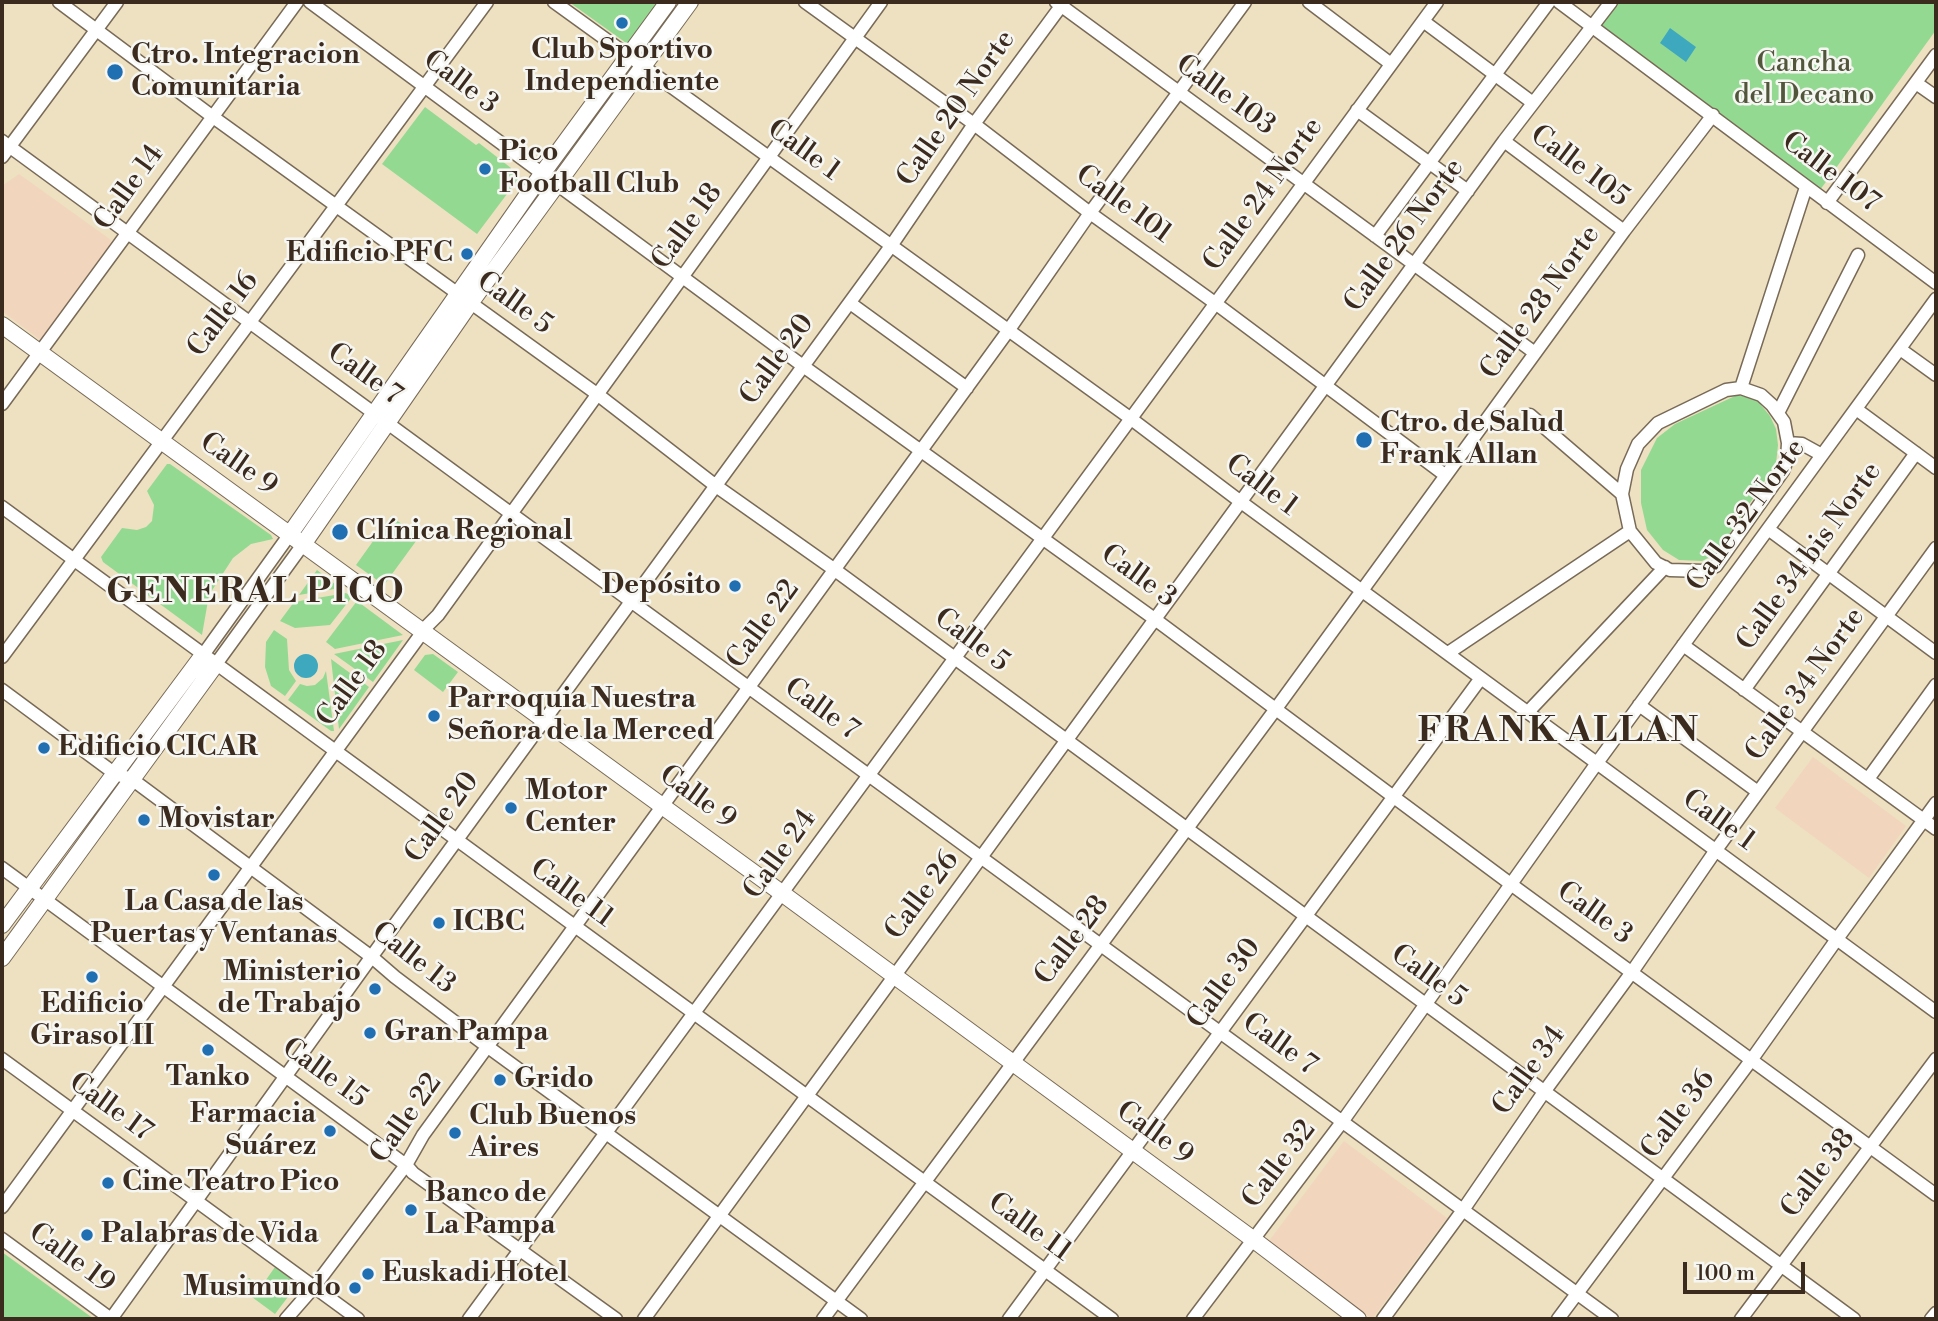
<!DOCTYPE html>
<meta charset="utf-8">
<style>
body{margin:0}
#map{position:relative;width:1938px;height:1321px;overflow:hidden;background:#ede1c1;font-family:"Libre Bodoni",serif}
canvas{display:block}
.frame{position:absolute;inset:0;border:4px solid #3b2a1e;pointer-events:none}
.scale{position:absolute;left:1683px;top:1262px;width:122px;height:32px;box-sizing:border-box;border:4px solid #3b2a1e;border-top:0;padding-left:9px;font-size:21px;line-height:24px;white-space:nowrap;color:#3b2a1e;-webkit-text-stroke:5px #f6f6f2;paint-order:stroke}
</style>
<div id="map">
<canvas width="1938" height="1321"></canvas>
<div class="frame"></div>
<div class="scale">100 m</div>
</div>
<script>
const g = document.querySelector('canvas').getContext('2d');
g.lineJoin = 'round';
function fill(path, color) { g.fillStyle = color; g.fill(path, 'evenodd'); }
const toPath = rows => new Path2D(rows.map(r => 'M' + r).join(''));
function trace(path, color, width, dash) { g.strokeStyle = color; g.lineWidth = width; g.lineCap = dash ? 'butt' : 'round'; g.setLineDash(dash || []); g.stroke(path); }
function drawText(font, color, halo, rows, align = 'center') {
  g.font = font + ' "Libre Bodoni",serif'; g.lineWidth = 5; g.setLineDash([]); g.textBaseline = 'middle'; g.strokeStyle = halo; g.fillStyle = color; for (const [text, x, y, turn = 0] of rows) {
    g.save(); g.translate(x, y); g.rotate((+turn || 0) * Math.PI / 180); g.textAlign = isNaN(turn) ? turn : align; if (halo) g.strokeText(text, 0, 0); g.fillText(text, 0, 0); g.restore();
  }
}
const built = toPath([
 [19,174,111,240,111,248,45,340,39,339,2,311,2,186],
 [1813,757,1906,826,1869,878,1775,808],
 [1344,1141,1447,1218,1372,1319,1269,1241]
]);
const green = toPath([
 [569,2,661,2,629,45],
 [1615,2,1936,2,1936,30,1820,190,1597,25],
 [425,107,476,145,479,143,511,168,510,170,519,178,477,234,382,164],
 [1737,395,1756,399,1770,416,1776,429,1778,445,1776,464,1716,554,1702,561,1679,560,1663,550,1647,530,1641,503,1641,470,1657,438,1675,424],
 [167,464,170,464,271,535,273,539,251,544,233,558,209,595,202,635,103,562,101,557,122,528,137,530,146,527,152,521,154,505,147,491],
 [391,516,419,537,384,585,356,565],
 [317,570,340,588,299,595],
 [346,593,352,597,330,625,295,628,280,621,294,602],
 [357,601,403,635,335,649,326,642],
 [274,630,287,639,289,670,296,681,285,696,271,686,265,667,266,642],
 [403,640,373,682,334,654],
 [433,654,458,672,443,692,414,670,425,655],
 [331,659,369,687,339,729],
 [326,671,334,731,331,731,288,700,300,684,307,686,315,685,323,678],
 [2,1252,94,1319,2,1319],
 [275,1267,292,1280,294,1289,275,1314,241,1289,249,1278,261,1287]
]);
const water = toPath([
 [1670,28,1696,47,1686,62,1660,43],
 '294 666a12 12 0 1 1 24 0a12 12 0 1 1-24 0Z'
]);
const minor = toPath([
 [59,2,213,117,597,394,716,486,835,570,1854,1319],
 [310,2,803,366,1156,620,1512,885,1936,1195],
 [554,2,1130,418,1241,502,1936,1012],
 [805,2,974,124,1090,213,1215,303,1445,475],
 [1056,2,1535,353],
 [1309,2,1391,64],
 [1559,2,1936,283],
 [1423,21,1533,103],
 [1916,83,1936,97],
 [1357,110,1468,191],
 [2,141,1612,1319],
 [1504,141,1624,231],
 [2,157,117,2],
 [1827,203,1936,55],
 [1375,236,1549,2],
 [850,303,967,388],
 [1900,349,1936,375],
 [1741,388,1761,395,1772,405,1784,422,1788,443,1787,460,1783,471,1716,566,1705,571,1670,570,1656,563,1630,531,1622,494,1627,469,1638,444,1658,423,1726,390,1741,388],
 [1741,388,1806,187],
 [2,404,297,2],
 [1856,409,1936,468],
 [1778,413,1858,255],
 [1530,415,1622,494],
 [1788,443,1802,444,1822,455],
 [2,507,1112,1319],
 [1768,529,1936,653],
 [1683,645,1936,829],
 [1448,653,1630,531],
 [203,655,290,534],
 [2,657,487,2],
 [216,664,304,543],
 [2,690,114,773,133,780,373,958,395,977,488,1047,861,1319],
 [1744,690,1916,453],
 [1639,705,1758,792],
 [1528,712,1665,567],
 [1868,779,1936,685],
 [2,868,406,1165,413,1173,616,1319],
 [2,1059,358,1319],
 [2,1207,427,626,438,615,881,2],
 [2,1239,111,1319],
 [111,1319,380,945,891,246,974,124,1064,2],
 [286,1319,314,1287,406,1165,423,1135,1008,331,1090,213,1245,2],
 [469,1319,1437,2],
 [644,1319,1504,141,1611,2],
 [823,1319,1275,710,1624,231,1713,115],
 [1009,1319,1481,678],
 [1193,1319,1342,1122,1597,763,1936,299],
 [1383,1319,1463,1210,1544,1092,1632,972,1716,850,1936,548],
 [1558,1319,1752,1059,1837,939,1936,803],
 [1741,1319,1936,1059],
 [1931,1319,1936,1313]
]);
const major = toPath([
 [2,325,783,894,1254,1240,1358,1319],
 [290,534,542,174,668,2],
 [304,543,471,302,690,2],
 [2,925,203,655],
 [2,958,216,664]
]);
const markers = [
 [622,23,7,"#1f6fb2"],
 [115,72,9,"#1f6fb2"],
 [485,169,7,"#1f6fb2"],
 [467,254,7,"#1f6fb2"],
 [1364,440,9,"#1f6fb2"],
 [340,532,9,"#1f6fb2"],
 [735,586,7,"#1f6fb2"],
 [434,716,7,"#1f6fb2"],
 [44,748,7,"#1f6fb2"],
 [511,808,7,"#1f6fb2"],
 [144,820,7,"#1f6fb2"],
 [214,875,7,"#1f6fb2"],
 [439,923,7,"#1f6fb2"],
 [92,977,7,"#1f6fb2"],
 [375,989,7,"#1f6fb2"],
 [370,1033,7,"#1f6fb2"],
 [208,1050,7,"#1f6fb2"],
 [500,1080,7,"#1f6fb2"],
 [330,1131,7,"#1f6fb2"],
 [455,1133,7,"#1f6fb2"],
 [108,1183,7,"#1f6fb2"],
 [411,1210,7,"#1f6fb2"],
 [87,1235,7,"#1f6fb2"],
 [368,1274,7,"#1f6fb2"],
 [355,1288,7,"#1f6fb2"]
];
const poiNames = [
 ["Club Sportivo",622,51,"center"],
 ["Independiente",622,83,"center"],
 ["Ctro. Integracion",131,56],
 ["Comunitaria",131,88],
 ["Pico",499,153],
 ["Football Club",499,185],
 ["Edificio PFC",453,254,"right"],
 ["Ctro. de Salud",1380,424],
 ["Frank Allan",1380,456],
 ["Clínica Regional",356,532],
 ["Depósito",721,586,"right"],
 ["Parroquia Nuestra",448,700],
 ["Señora de la Merced",448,732],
 ["Edificio CICAR",58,748],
 ["Motor",525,792],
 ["Center",525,824],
 ["Movistar",158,820],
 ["La Casa de las",214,903,"center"],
 ["Puertas y Ventanas",214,935,"center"],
 ["ICBC",453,923],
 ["Ministerio",361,973,"right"],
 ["de Trabajo",361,1005,"right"],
 ["Edificio",92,1005,"center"],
 ["Girasol II",92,1037,"center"],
 ["Gran Pampa",384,1033],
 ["Tanko",208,1078,"center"],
 ["Grido",514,1080],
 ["Farmacia",316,1115,"right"],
 ["Suárez",316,1147,"right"],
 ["Club Buenos",469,1117],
 ["Aires",469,1149],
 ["Cine Teatro Pico",122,1183],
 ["Banco de",425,1194],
 ["La Pampa",425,1226],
 ["Palabras de Vida",101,1235],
 ["Euskadi Hotel",382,1274],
 ["Musimundo",341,1288,"right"]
];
const parkNames = [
 ["Cancha",1804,64],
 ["del Decano",1804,96]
];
const streetNames = [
 ["Calle 3",460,83,37],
 ["Calle 103",1225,96,36],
 ["Calle 20 Norte",957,109,-55],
 ["Calle 1",803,151,36],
 ["Calle 105",1579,167,37],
 ["Calle 107",1830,173,37],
 ["Calle 14",130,188,-54],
 ["Calle 24 Norte",1264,195,-54],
 ["Calle 101",1123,205,36],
 ["Calle 18",688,227,-54],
 ["Calle 26 Norte",1405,236,-54],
 ["Calle 28 Norte",1541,303,-54],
 ["Calle 5",514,304,36],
 ["Calle 16",224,315,-53],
 ["Calle 20",778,360,-54],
 ["Calle 7",364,375,36],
 ["Calle 9",238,465,35],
 ["Calle 1",1261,486,37],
 ["Calle 32 Norte",1747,516,-54],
 ["Calle 34 bis Norte",1810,557,-54],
 ["Calle 3",1138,577,36],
 ["Calle 22",764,625,-54],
 ["Calle 5",971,641,37],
 ["Calle 18",353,684,-54],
 ["Calle 34 Norte",1806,685,-54],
 ["Calle 7",821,710,36],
 ["Calle 9",697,798,36],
 ["Calle 20",443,818,-54],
 ["Calle 1",1718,821,36],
 ["Calle 24",781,855,-54],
 ["Calle 11",571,894,36],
 ["Calle 26",923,896,-53],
 ["Calle 3",1594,914,36],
 ["Calle 28",1073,941,-53],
 ["Calle 13",413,959,38],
 ["Calle 5",1428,977,36],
 ["Calle 30",1225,984,-54],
 ["Calle 7",1279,1045,36],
 ["Calle 34",1530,1071,-54],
 ["Calle 15",324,1074,36],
 ["Calle 17",110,1108,36],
 ["Calle 36",1679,1115,-53],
 ["Calle 22",407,1119,-55],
 ["Calle 9",1154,1134,36],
 ["Calle 32",1280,1165,-53],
 ["Calle 38",1819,1174,-53],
 ["Calle 11",1029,1228,36],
 ["Calle 19",71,1259,36]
];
const districtNames = [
 ["GENERAL PICO",256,594],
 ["FRANK ALLAN",1559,733]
];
fill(built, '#f1d5bd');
fill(green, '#94d992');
fill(water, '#3ea9be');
trace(minor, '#796a57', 15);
trace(major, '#796a57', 18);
trace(minor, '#fff', 12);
trace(major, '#fff', 16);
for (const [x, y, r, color] of markers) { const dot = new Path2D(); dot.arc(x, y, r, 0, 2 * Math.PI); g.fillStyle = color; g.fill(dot); trace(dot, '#f6f6f2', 2.5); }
drawText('bold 28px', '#3b2a1e', '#f6f6f2', poiNames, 'left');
drawText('28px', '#51563b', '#f6f6f2', parkNames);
drawText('28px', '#3b2a1e', '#f6f6f2', streetNames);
g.letterSpacing = '2px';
drawText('bold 35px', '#3b2a1e', '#f6f6f2', districtNames);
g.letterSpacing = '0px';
</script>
